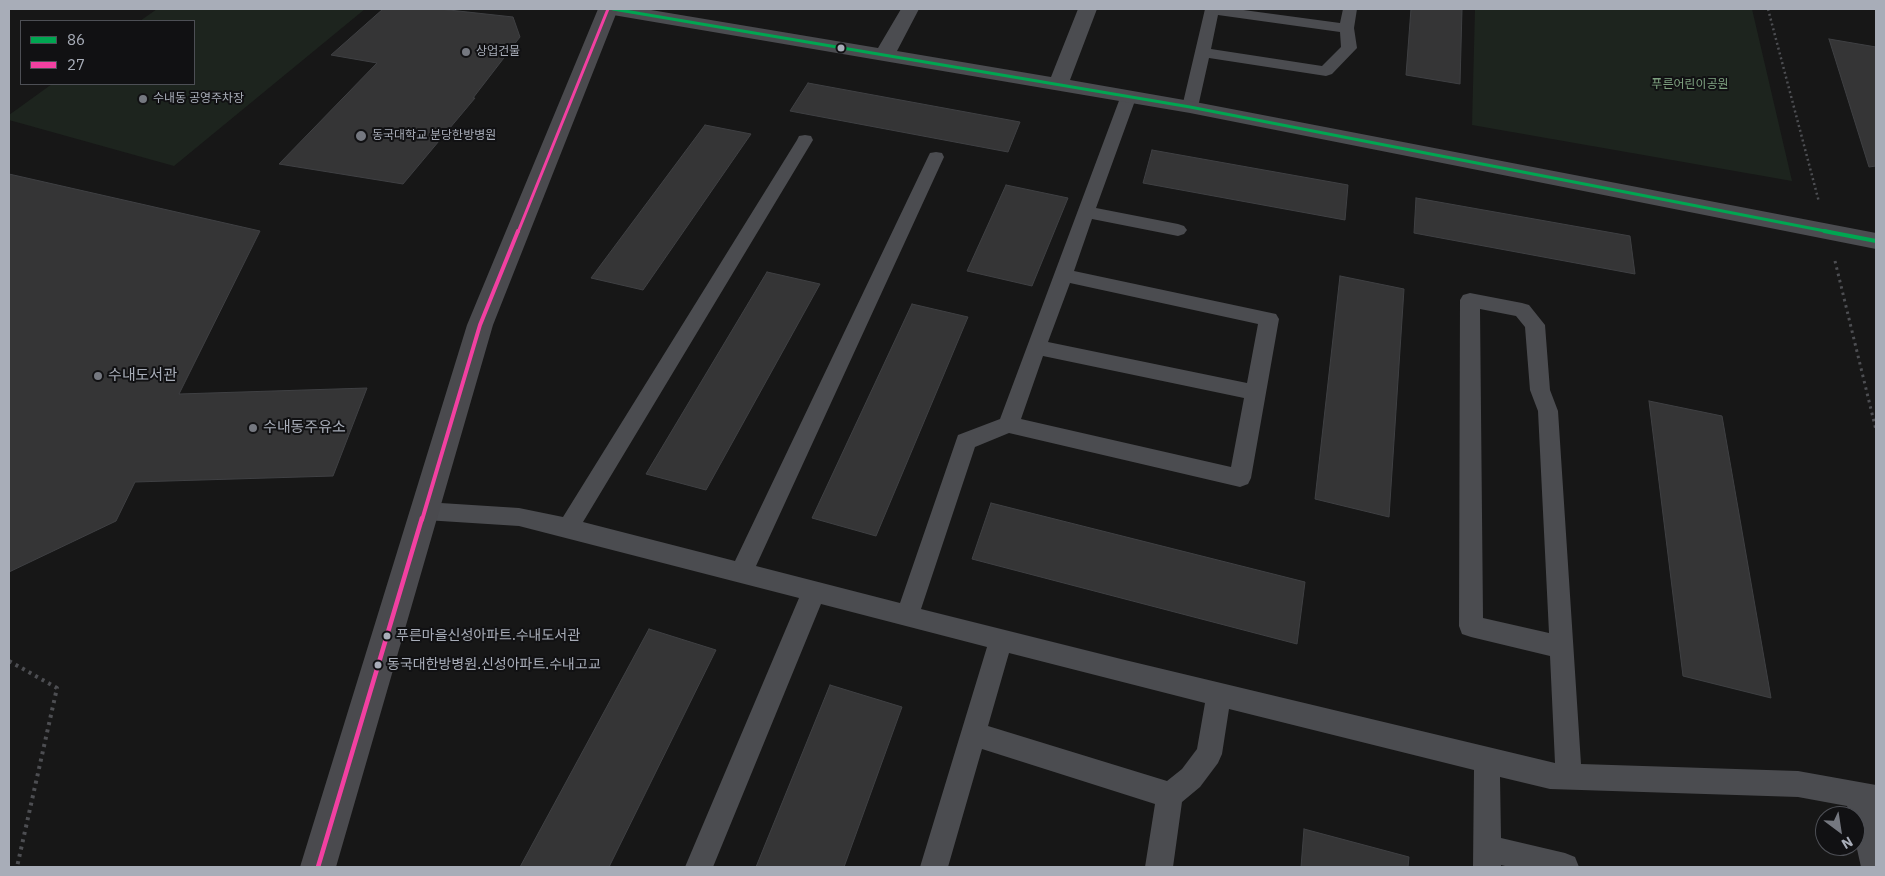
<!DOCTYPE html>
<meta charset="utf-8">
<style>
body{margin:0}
#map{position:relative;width:1885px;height:876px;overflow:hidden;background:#171717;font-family:"IBM Plex Sans",sans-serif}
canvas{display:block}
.frame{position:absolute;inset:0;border:10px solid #a8adb8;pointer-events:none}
.legend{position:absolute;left:20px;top:20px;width:175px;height:65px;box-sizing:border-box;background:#111113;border:1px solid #4d4f55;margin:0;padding:6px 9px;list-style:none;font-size:15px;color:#a8adb8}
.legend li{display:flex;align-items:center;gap:10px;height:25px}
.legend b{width:25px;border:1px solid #4d4f55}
.north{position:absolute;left:1815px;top:806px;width:50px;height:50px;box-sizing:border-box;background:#111113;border:1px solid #4d4f55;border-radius:50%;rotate:149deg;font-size:14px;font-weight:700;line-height:20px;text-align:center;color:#a8adb8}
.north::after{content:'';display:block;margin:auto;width:18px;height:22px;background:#757880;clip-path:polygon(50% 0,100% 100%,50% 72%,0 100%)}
</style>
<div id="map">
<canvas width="1885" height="876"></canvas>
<div class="frame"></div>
<ul class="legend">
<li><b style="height:6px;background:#00a651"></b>86</li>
<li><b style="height:6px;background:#f240a1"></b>27</li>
</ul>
<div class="north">N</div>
</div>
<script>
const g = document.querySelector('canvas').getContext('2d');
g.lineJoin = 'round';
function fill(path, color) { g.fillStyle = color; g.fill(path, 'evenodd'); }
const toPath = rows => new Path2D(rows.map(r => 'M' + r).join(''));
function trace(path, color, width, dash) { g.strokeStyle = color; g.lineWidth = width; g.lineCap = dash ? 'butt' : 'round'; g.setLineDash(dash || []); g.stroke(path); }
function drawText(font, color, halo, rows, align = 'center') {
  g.font = font + ' "IBM Plex Sans","Noto Sans KR",sans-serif'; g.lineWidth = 4; g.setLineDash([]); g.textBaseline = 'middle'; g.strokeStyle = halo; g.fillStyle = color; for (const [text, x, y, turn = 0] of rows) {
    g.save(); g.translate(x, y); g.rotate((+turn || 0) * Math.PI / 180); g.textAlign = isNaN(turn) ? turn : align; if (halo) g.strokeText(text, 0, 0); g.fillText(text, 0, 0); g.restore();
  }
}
const green = toPath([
 [157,9,365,9,174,166,9,120,9,115,52,84,194,84,194,21,140,21],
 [1475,9,1752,9,1792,181,1472,125]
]);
const building = toPath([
 [383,9,440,9,513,17,520,37,473,98,475,98,403,184,279,164,377,63,331,55,383,9],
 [1411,9,1462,9,1460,84,1406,75,1411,9],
 [1829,39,1876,47,1876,166,1869,167,1829,39],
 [808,83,1020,122,1008,152,790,111,808,83],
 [705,125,751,134,643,290,591,278,705,125],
 [1152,150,1348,185,1345,220,1143,183,1152,150],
 [9,174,260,231,179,394,367,388,333,476,135,482,116,521,9,572,9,174],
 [1006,185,1068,198,1032,286,967,271,1006,185],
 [1416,198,1630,236,1635,274,1414,233,1416,198],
 [767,272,820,284,706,490,646,474,767,272],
 [1340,276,1404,289,1389,517,1315,499,1340,276],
 [912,304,968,317,876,536,812,518,912,304],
 [1649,401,1722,416,1771,698,1683,676,1649,401],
 [991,503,1305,582,1297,644,972,559,991,503],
 [649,629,716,650,609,867,520,867,649,629],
 [830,685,902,707,844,867,756,867,830,685],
 [1304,829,1409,857,1408,867,1301,867,1304,829]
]);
const pathFar2 = toPath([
 [1768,9,1819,202]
]);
const pathFar1 = toPath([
 [1835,261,1876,430]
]);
const path = toPath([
 [9,661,57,688,17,867]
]);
const lane = toPath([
 [1205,9,1236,9,1340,23,1343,9,1357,9,1354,28,1357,48,1332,74,1326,76,1209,58,1198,107,1196,110,1190,112,1184,110,1182,107,1205,9],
 [1218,15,1340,32,1341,47,1322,66,1211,49,1218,15],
 [1128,93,1134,95,1136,98,1096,208,1178,224,1184,226,1187,230,1184,234,1178,236,1092,219,1074,271,1276,314,1279,319,1251,478,1248,484,1240,487,1009,433,975,447,921,609,1125,660,1555,763,1550,656,1471,637,1462,634,1459,626,1460,300,1463,295,1470,293,1522,303,1529,305,1545,325,1550,390,1558,411,1581,764,1798,771,1876,785,1876,867,1861,867,1855,840,1855,816,1850,816,1847,806,1798,797,1550,789,1500,777,1501,838,1565,853,1575,857,1579,867,1509,867,1501,865,1501,867,1473,867,1474,770,1229,709,1222,754,1218,763,1200,787,1182,802,1173,867,1145,867,1155,804,982,749,948,867,920,867,987,647,821,604,713,867,685,867,799,598,519,526,425,520,417,518,414,511,417,504,425,502,519,508,563,517,797,140,799,136,805,135,811,136,813,140,583,522,735,561,928,157,930,153,936,152,942,153,944,157,756,566,900,603,958,435,1000,419,1120,98,1122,95,1128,93],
 [1070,283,1258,324,1247,383,1048,342,1070,283],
 [1480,309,1516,316,1525,327,1530,390,1538,411,1549,633,1483,618,1480,309],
 [1043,356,1244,398,1231,467,1021,419,1043,356],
 [1009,653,1205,703,1197,749,1182,769,1167,781,988,726,1009,653]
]);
const street = toPath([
 [603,9,645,9,878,48,901,9,919,9,897,51,1051,77,1078,9,1097,9,1070,80,1190,101,1876,233,1876,249,1190,113,613,15,606,13,603,9]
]);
const secondary = toPath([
 [598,9,618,9,493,325,336,867,300,867,467,325,598,9]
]);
const bus1Far1 = toPath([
 [613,9,1190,107,1830,232]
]);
const bus1 = toPath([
 [1824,231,1876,241]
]);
const bus2Far2 = toPath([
 [518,232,608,9]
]);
const bus2Far1 = toPath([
 [422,520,480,325,518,231]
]);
const bus2 = toPath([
 [318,867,422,518]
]);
const markers = [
 [841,48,4.5,"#a8adb8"],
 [466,52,5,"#757880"],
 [143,99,5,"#757880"],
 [361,136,6,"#757880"],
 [98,376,5,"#757880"],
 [253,428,5,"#757880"],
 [387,636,4.5,"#a8adb8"],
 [378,665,4.5,"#a8adb8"]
];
const farPoinames = [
 ["상업건물",476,52],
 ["수내동 공영주차장",153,99],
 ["동국대학교 분당한방병원",372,136]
];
const farParknames = [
 ["푸른어린이공원",1690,85]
];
const busNames = [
 ["푸른마을신성아파트.수내도서관",396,636],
 ["동국대한방병원.신성아파트.수내고교",387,665]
];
const poiNames = [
 ["수내도서관",108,376],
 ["수내동주유소",263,428]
];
fill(green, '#1d241e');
fill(building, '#353536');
trace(building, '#3f4043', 1);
trace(pathFar2, '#4d4e52', 2.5, [2, 3]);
trace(pathFar1, '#4d4e52', 3, [2.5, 4]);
trace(path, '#4d4e52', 4, [3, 4.5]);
fill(lane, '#4b4c50');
fill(street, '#4b4c50');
fill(secondary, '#4a4a4e');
trace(bus1Far1, '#00a651', 3);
trace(bus1, '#00a651', 4);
trace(bus2Far2, '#f240a1', 3);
trace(bus2Far1, '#f240a1', 4);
trace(bus2, '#f240a1', 4.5);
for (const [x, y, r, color] of markers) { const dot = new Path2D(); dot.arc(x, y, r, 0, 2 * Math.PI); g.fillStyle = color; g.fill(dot); trace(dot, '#111113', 2); }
drawText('12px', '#a8adb8', '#111113', farPoinames, 'left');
drawText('12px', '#7fa381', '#111113', farParknames);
drawText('14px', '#a8adb8', '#111113', busNames, 'left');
drawText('15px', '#a8adb8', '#111113', poiNames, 'left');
</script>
